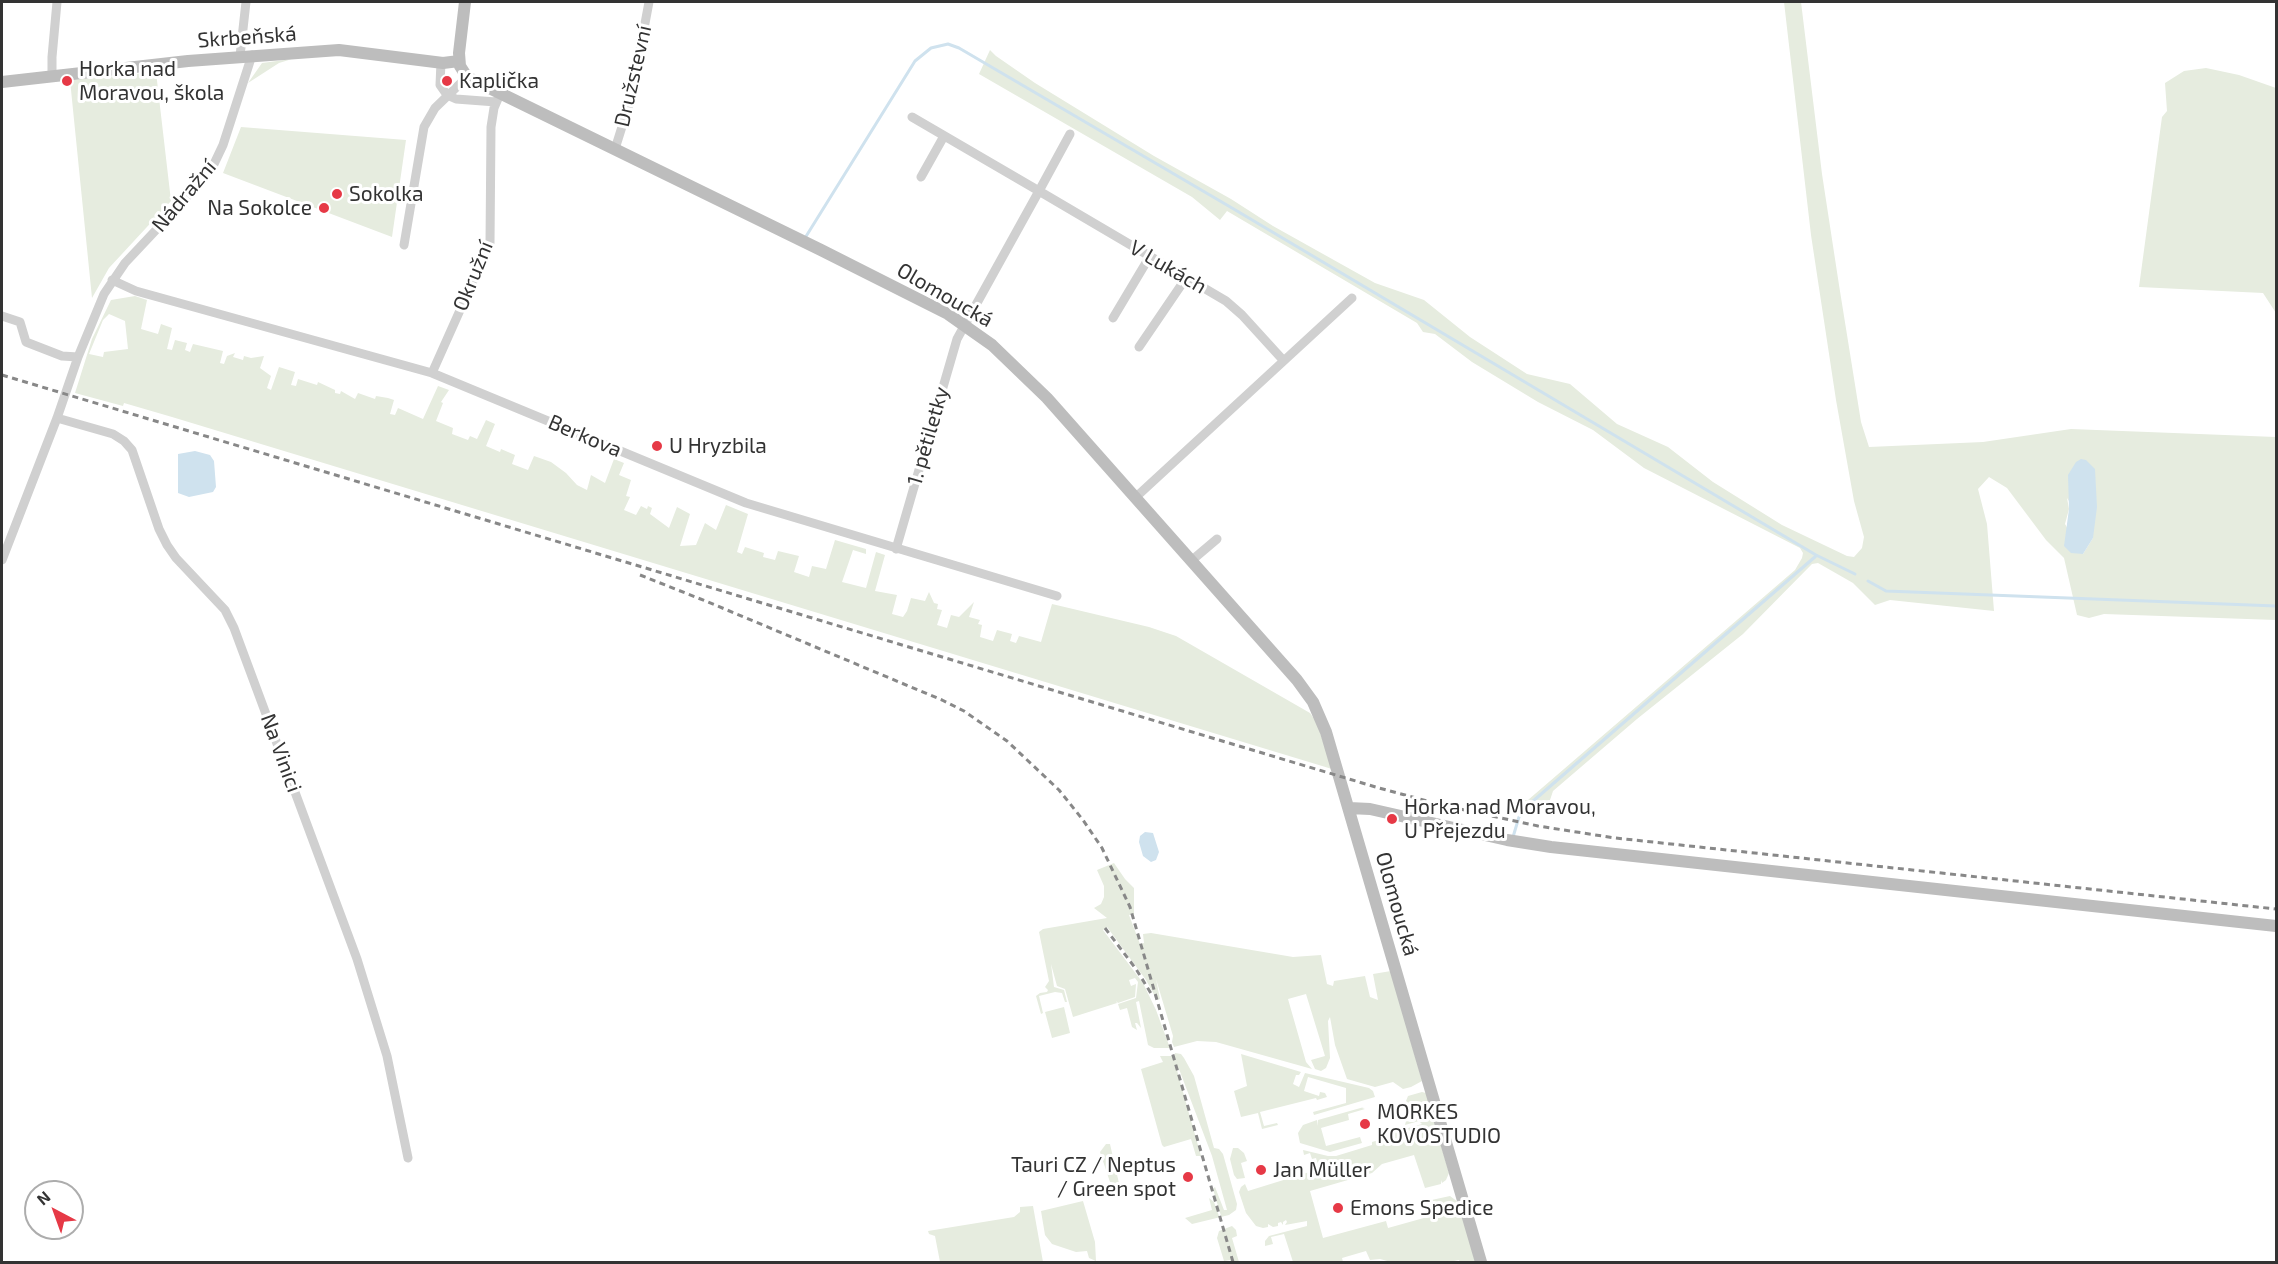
<!DOCTYPE html>
<meta charset="utf-8">
<style>
body{margin:0}
#map{position:relative;width:2278px;height:1264px;overflow:hidden;background:#fff;font-family:"Exo 2",sans-serif}
canvas{display:block}
.frame{position:absolute;inset:0;border:3px solid #333;pointer-events:none}
.north{position:absolute;left:24px;top:1180px;width:60px;height:60px;box-sizing:border-box;background:#fff;border:2px solid #adadad;border-radius:50%;rotate:319deg;font-size:16px;font-weight:700;line-height:24px;text-align:center;color:#333}
.north::after{content:'';display:block;margin:auto;width:21px;height:27px;background:#e63946;clip-path:polygon(50% 0,100% 100%,50% 72%,0 100%)}
</style>
<div id="map">
<canvas width="2278" height="1264"></canvas>
<div class="frame"></div>
<div class="north">N</div>
</div>
<script>
const g = document.querySelector('canvas').getContext('2d');
g.lineJoin = 'round';
function fill(path, color) { g.fillStyle = color; g.fill(path, 'evenodd'); }
const toPath = rows => new Path2D(rows.map(r => 'M' + r).join(''));
function trace(path, color, width, dash) { g.strokeStyle = color; g.lineWidth = width; g.lineCap = dash ? 'butt' : 'round'; g.setLineDash(dash || []); g.stroke(path); }
function drawText(font, color, halo, rows, align = 'center') {
  g.font = font + ' "Exo 2",sans-serif'; g.lineWidth = 6; g.setLineDash([]); g.textBaseline = 'middle'; g.strokeStyle = halo; g.fillStyle = color; for (const [text, x, y, turn = 0] of rows) {
    g.save(); g.translate(x, y); g.rotate((+turn || 0) * Math.PI / 180); g.textAlign = isNaN(turn) ? turn : align; if (halo) g.strokeText(text, 0, 0); g.fillText(text, 0, 0); g.restore();
  }
}
const green = toPath([
 [1784,2,1801,2,1822,174,1839,285,1861,422,1869,447,1983,442,2071,429,2276,437,2276,620,2104,614,2089,618,2077,615,2064,558,2046,540,2007,488,1989,477,1978,489,1987,524,1994,611,1890,600,1875,605,1853,583,1818,563,1812,564,1743,634,1637,719,1553,791,1550,800,1552,808,1513,801,1528,800,1795,570,1802,558,1803,553,1800,548,1644,468,1593,430,1538,402,1472,362,1435,334,1423,332,1417,323,1227,211,1220,220,1192,197,979,74,990,50,996,56,1035,83,1154,156,1231,199,1273,226,1375,283,1424,300,1470,337,1527,374,1570,384,1617,424,1668,447,1713,482,1782,525,1847,556,1854,557,1862,548,1864,537,1854,501,1836,400,1811,235],
 [2067,498,2093,538,2083,554,2065,524,2069,509],
 [292,59,279,63,248,83,262,63],
 [2206,68,2239,75,2276,88,2276,313,2263,293,2139,287,2162,117,2167,111,2165,83,2184,71],
 [156,72,171,201,109,268,92,298,70,80],
 [241,127,406,140,392,237,223,173],
 [135,296,147,300,141,329,158,334,161,324,172,328,167,349,172,350,175,340,187,343,185,350,190,352,193,344,223,351,220,363,224,364,227,356,235,353,233,357,243,360,244,356,251,358,264,356,260,368,271,376,267,388,271,390,279,367,295,372,291,385,296,386,298,379,317,385,318,382,335,390,335,393,340,394,341,391,355,399,358,393,375,399,376,396,388,398,394,400,390,414,395,415,398,408,423,419,438,386,449,390,441,402,443,403,436,421,453,428,452,434,468,440,470,436,477,439,486,420,495,424,486,446,500,452,501,449,515,455,512,464,528,470,534,456,551,462,566,473,577,485,587,490,591,475,605,483,614,459,624,463,619,475,631,480,626,496,630,497,624,510,636,515,641,506,647,509,648,506,652,508,650,514,669,528,677,507,690,514,680,546,696,545,705,523,716,530,726,505,748,514,737,552,742,554,745,547,764,553,763,557,775,560,778,551,799,556,794,572,809,577,812,566,826,569,835,540,866,549,866,554,853,550,842,582,866,588,876,552,885,555,875,591,897,595,892,614,903,617,907,611,911,598,925,601,929,592,934,603,938,604,937,609,942,610,937,625,947,628,951,615,959,617,974,602,969,617,980,620,978,624,982,625,980,637,993,641,997,630,1012,634,1010,641,1016,643,1019,636,1041,642,1052,604,1149,627,1176,636,1310,713,1317,723,1332,769,172,417,124,403,123,406,75,393,92,339,111,300],
 [109,314,125,321,128,349,104,352,103,357,89,354,103,320],
 [1114,863,1125,879,1134,888,1134,914,1129,915,1140,944,1144,943,1143,934,1151,933,1293,957,1321,955,1327,984,1333,986,1334,981,1365,976,1370,997,1378,1000,1373,974,1391,971,1422,1081,1411,1087,1403,1089,1393,1082,1375,1087,1347,1079,1335,1045,1330,1017,1328,1021,1330,1058,1326,1068,1321,1071,1315,1069,1311,1060,1325,1056,1306,994,1288,999,1306,1062,1312,1069,1216,1042,1197,1041,1174,1047,1172,1042,1173,1036,1156,979,1160,999,1157,1000,1146,980,1107,927,1103,930,1143,983,1156,1010,1170,1048,1154,1048,1148,1045,1139,1001,1136,1002,1141,1028,1137,1023,1135,1023,1137,1030,1132,1027,1127,1008,1120,1010,1118,1004,1136,998,1138,982,1135,978,1129,980,1131,986,1136,984,1135,997,1118,1003,1116,1001,1117,1003,1073,1017,1065,989,1057,986,1051,964,1054,987,1064,990,1067,1002,1065,1002,1062,993,1055,992,1039,996,1043,1013,1041,1014,1036,996,1040,993,1047,992,1048,990,1045,987,1049,981,1039,932,1043,929,1107,918,1094,908,1101,904,1104,897,1104,886,1097,870],
 [1064,1007,1070,1033,1052,1038,1045,1012],
 [1175,1053,1181,1054,1184,1058,1194,1076,1214,1148,1219,1149,1223,1154,1237,1204,1236,1210,1229,1215,1192,1224,1185,1218,1212,1210,1209,1198,1214,1202,1219,1216,1221,1216,1213,1189,1215,1187,1224,1210,1227,1210,1212,1156,1179,1069,1177,1070,1178,1074,1201,1156,1196,1156,1191,1139,1164,1147,1162,1145,1141,1069,1163,1062,1160,1056,1174,1056],
 [1241,1054,1301,1072,1299,1075,1296,1075,1293,1084,1299,1087,1305,1073,1369,1088,1373,1091,1375,1097,1314,1115,1313,1112,1346,1103,1346,1088,1308,1077,1304,1091,1319,1096,1320,1092,1325,1093,1327,1097,1317,1100,1316,1098,1260,1112,1264,1126,1277,1123,1278,1125,1262,1129,1258,1113,1241,1117,1234,1091,1247,1086],
 [1422,1092,1426,1093,1449,1173,1446,1180,1442,1183,1441,1180,1441,1184,1425,1188,1414,1155,1382,1164,1372,1173,1310,1191,1323,1238,1386,1221,1388,1228,1431,1216,1427,1201,1450,1196,1458,1202,1476,1262,1460,1262,1459,1260,1449,1262,1391,1262,1380,1259,1370,1260,1366,1251,1342,1258,1343,1262,1293,1262,1284,1234,1271,1237,1273,1244,1265,1246,1265,1241,1269,1236,1307,1226,1307,1221,1285,1225,1287,1222,1286,1220,1283,1222,1283,1225,1281,1222,1278,1223,1278,1226,1273,1227,1268,1224,1268,1227,1263,1228,1256,1226,1246,1213,1239,1192,1241,1187,1245,1184,1248,1191,1319,1169,1316,1158,1312,1159,1310,1153,1304,1155,1303,1150,1328,1156,1336,1156,1372,1145,1372,1142,1379,1140,1378,1137,1422,1124,1419,1121,1405,1125,1406,1121,1411,1122,1416,1115,1406,1101,1408,1096],
 [1364,1107,1362,1108,1365,1109,1348,1114,1349,1120,1321,1128,1326,1146,1360,1137,1362,1143,1330,1152,1300,1143,1298,1133,1303,1125,1317,1120,1318,1126,1318,1120],
 [1106,1144,1110,1144,1121,1192,1113,1191,1100,1152],
 [1233,1148,1238,1148,1244,1153,1247,1161,1241,1163,1245,1178,1237,1179,1234,1175,1230,1159],
 [1083,1201,1095,1242,1096,1261,1089,1258,1087,1251,1076,1252,1052,1244,1045,1235,1041,1211],
 [1033,1206,1043,1262,940,1262,935,1236,929,1234,928,1231,1014,1217,1020,1212,1020,1207],
 [1232,1226,1236,1230,1237,1236,1232,1238,1239,1262,1231,1262,1230,1260,1224,1261,1217,1238,1219,1231]
]);
const water = toPath([
 [195,451,210,455,214,461,216,487,213,492,189,497,178,493,178,454],
 [2081,459,2086,460,2095,469,2097,507,2093,538,2083,554,2071,553,2064,546,2069,509,2068,475,2076,462],
 [1145,832,1153,833,1159,852,1156,860,1151,862,1143,856,1139,842,1140,836]
]);
const stream = toPath([
 [805,238,915,61,931,48,948,44,959,48,1232,208,1816,555,1855,574],
 [1868,581,1886,591,2276,606],
 [1513,837,1519,817,1525,808,1816,556]
]);
const street = toPath([
 [240,56,246,2],
 [441,62,440,85,447,95,456,99,496,102],
 [52,75,52,57,57,2],
 [1070,134,1039,191,1226,301,1242,315,1283,360],
 [615,149,631,98,649,2],
 [921,177,944,136],
 [404,245,424,127,435,108,467,77],
 [112,280,136,291,432,373,746,503,1057,596],
 [2,316,20,322,26,342,62,356,78,357],
 [1113,318,1150,256],
 [1139,347,1186,278],
 [432,373,490,243,491,127,494,108,500,94],
 [57,418,113,434,124,441,132,450,159,529,167,545,176,558,225,610,234,628,357,959,387,1056,408,1158],
 [1136,497,1352,298],
 [896,549,957,339,1039,191,912,117],
 [2,560,57,418,78,357,104,294,125,263,202,181,214,164,223,145,252,55],
 [1191,561,1217,539]
]);
const secondary = toPath([
 [465,2,459,53,460,66,467,77,821,250,948,314,992,345,1047,398,1297,680,1313,702,1326,732,1481,1262],
 [2,82,188,61,339,50,443,63,459,61],
 [1349,808,1370,809,1507,840,1551,847,2276,926]
]);
const rail = toPath([
 [2,375,1379,788,1442,805,1538,826,1615,838,2276,909],
 [640,575,708,602,942,700,964,711,1007,741,1059,790,1083,820,1102,848,1130,907,1233,1262],
 [1105,928,1136,969,1152,995]
]);
const markers = [
 [67,81,6,"#e63946"],
 [447,81,6,"#e63946"],
 [337,194,6,"#e63946"],
 [324,208,6,"#e63946"],
 [657,446,6,"#e63946"],
 [1392,819,6,"#e63946"],
 [1365,1124,6,"#e63946"],
 [1261,1170,6,"#e63946"],
 [1188,1177,6,"#e63946"],
 [1338,1208,6,"#e63946"]
];
const streetNames = [
 ["Skrbeňská",247,37,-4],
 ["Družstevní",633,76,-77],
 ["Nádražní",184,196,-50],
 ["V Lukách",1168,267,30],
 ["Okružní",473,276,-68],
 ["Olomoucká",945,295,30],
 ["Berkova",585,436,23],
 ["1. pětiletky",928,436,-74],
 ["Na Vinici",281,753,70],
 ["Olomoucká",1397,904,74]
];
const poiNames = [
 ["Horka nad",79,69],
 ["Moravou, škola",79,93],
 ["Kaplička",459,81],
 ["Sokolka",349,194],
 ["Na Sokolce",312,208,"right"],
 ["U Hryzbila",669,446],
 ["Horka nad Moravou,",1404,807],
 ["U Přejezdu",1404,831],
 ["MORKES",1377,1112],
 ["KOVOSTUDIO",1377,1136],
 ["Tauri CZ / Neptus",1176,1165,"right"],
 ["/ Green spot",1176,1189,"right"],
 ["Jan Müller",1273,1170],
 ["Emons Spedice",1350,1208]
];
fill(green, '#e6ecdf');
fill(water, '#cfe2ee');
trace(stream, '#cfe2ee', 3);
trace(street, '#d0d0d0', 9);
trace(secondary, '#bdbdbd', 12);
trace(rail, '#888', 3, [6, 4.5]);
for (const [x, y, r, color] of markers) { const dot = new Path2D(); dot.arc(x, y, r, 0, 2 * Math.PI); g.fillStyle = color; g.fill(dot); trace(dot, '#fff', 2); }
drawText('21px', '#333', '#fff', streetNames);
drawText('21px', '#333', '#fff', poiNames, 'left');
</script>
